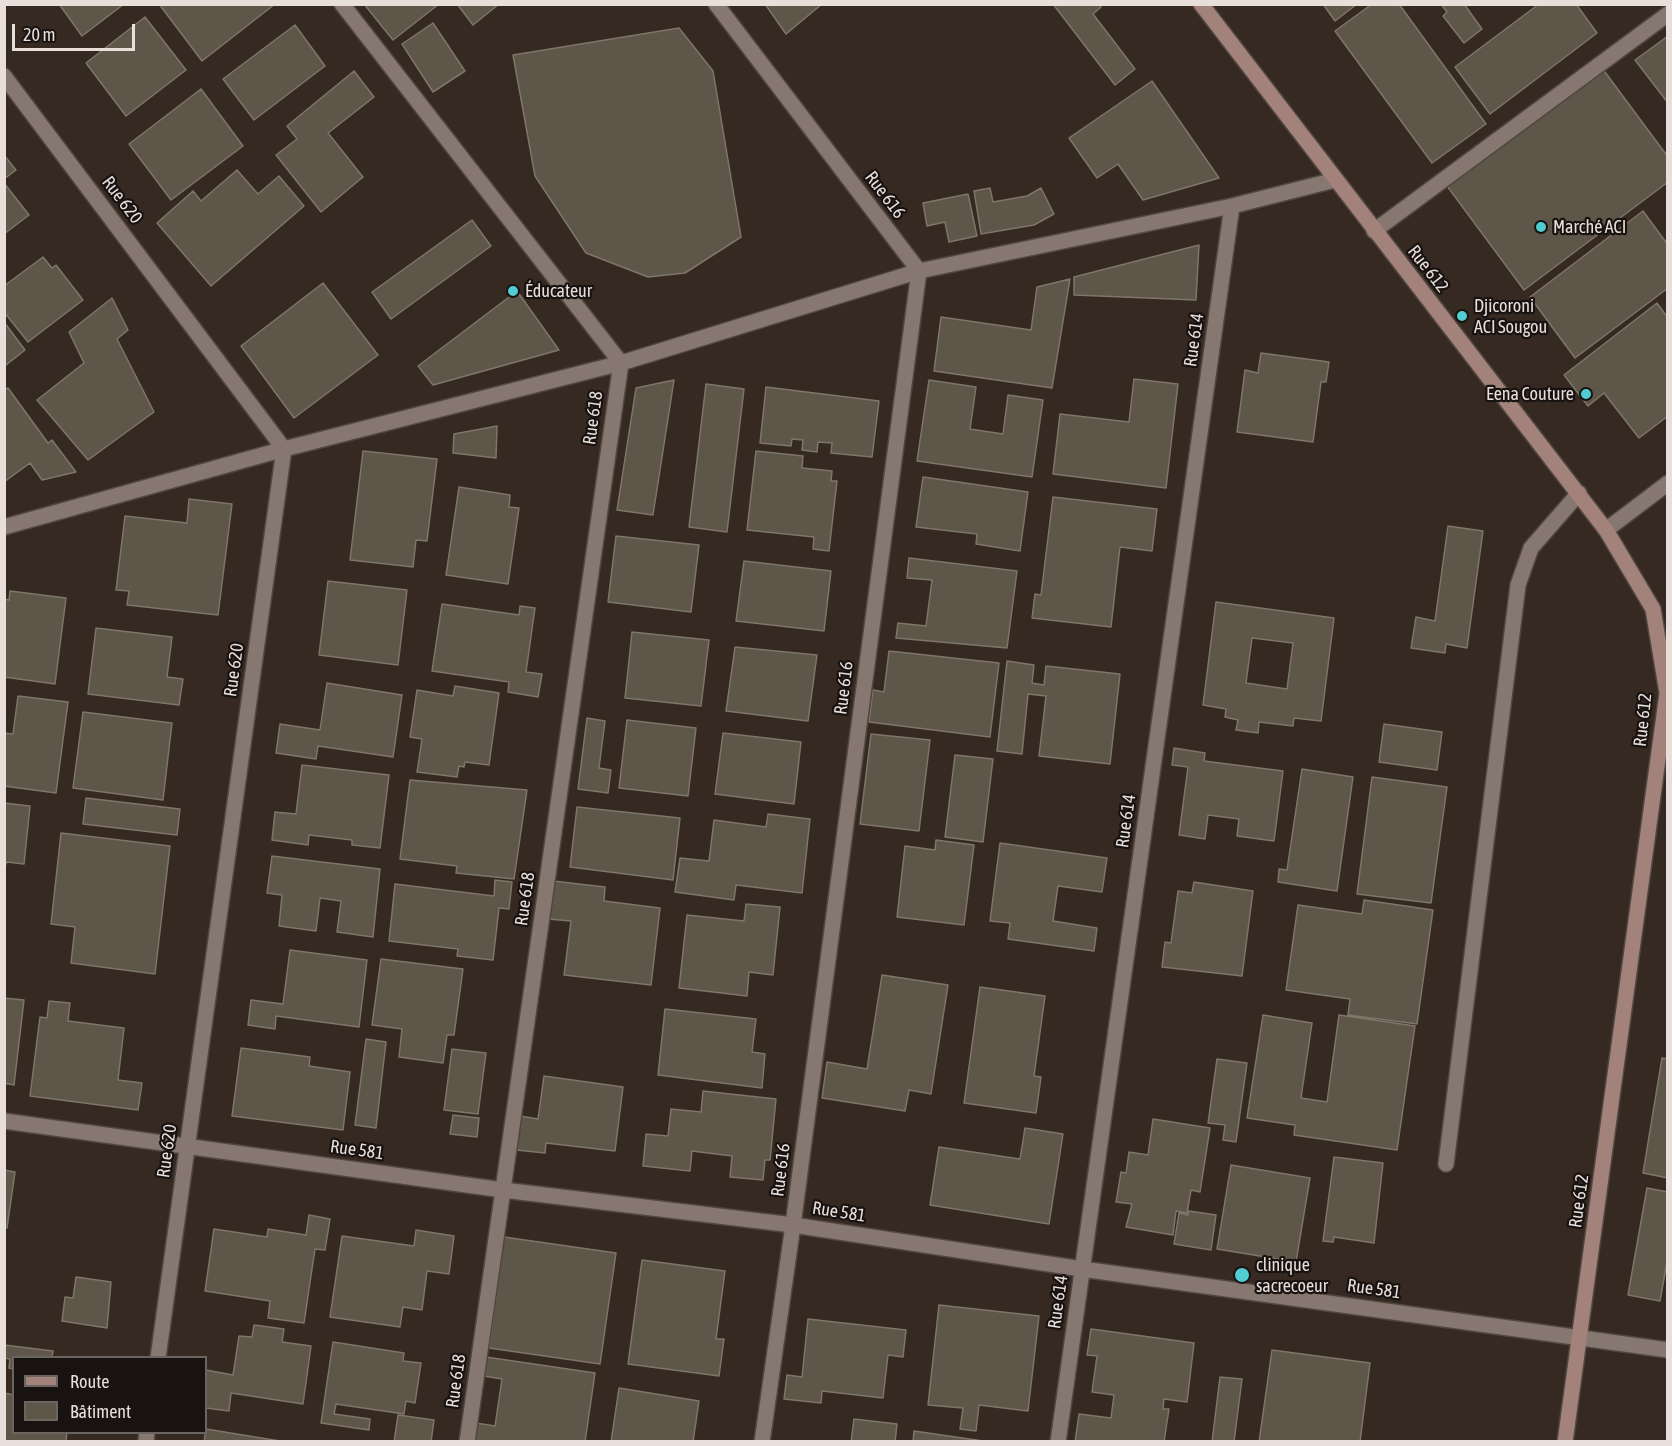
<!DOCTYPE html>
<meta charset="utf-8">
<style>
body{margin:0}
#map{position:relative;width:1672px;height:1446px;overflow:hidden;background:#352922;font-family:"Asap Condensed",sans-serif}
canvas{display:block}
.frame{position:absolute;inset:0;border:6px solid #e8dfdb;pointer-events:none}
.legend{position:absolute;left:12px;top:1356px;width:195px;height:78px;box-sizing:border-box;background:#181310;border:2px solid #6b6561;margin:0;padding:8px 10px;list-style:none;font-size:18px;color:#e8dfdb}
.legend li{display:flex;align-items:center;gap:12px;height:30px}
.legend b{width:30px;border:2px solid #6b6561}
.scale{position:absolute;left:12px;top:24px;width:123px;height:27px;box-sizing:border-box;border:3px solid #e8dfdb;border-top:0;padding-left:8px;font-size:18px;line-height:21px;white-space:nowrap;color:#e8dfdb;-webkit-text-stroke:4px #181310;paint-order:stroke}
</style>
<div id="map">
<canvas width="1672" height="1446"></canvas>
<div class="frame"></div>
<ul class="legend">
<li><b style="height:8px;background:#a3827c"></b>Route</li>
<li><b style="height:16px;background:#5d5649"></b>Bâtiment</li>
</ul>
<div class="scale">20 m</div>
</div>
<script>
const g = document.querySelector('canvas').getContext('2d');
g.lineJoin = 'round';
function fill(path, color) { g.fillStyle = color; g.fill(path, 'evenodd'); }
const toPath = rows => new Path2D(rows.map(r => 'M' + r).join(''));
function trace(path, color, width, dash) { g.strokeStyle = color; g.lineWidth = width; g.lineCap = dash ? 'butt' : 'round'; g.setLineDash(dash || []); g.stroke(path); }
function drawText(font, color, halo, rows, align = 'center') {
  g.font = font + ' "Asap Condensed",sans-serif'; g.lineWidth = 4.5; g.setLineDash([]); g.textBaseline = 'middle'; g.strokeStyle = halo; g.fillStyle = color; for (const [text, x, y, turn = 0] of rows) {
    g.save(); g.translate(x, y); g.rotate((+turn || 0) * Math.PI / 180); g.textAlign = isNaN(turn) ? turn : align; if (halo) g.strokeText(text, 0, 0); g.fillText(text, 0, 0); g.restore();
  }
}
const building = toPath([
 [59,4,124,4,82,36,59,4],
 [159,4,275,4,202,61,159,4],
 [364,4,439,4,393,40,364,4],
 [457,4,499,4,473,25,457,4],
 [765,4,822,4,786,34,765,4],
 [1053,4,1099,4,1101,7,1093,14,1135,69,1115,85,1053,4],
 [1323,4,1357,4,1335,21,1323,4],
 [1372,4,1399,4,1486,124,1432,163,1335,31,1372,4],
 [1441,4,1464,4,1482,29,1464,43,1443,16,1447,12,1441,4],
 [1539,4,1576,4,1597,33,1490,114,1455,67,1539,4],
 [145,17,186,70,126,116,86,63,145,17],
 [433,23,465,71,433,92,402,44,433,23],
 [295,25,325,66,254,120,223,79,295,25],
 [679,28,713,71,741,237,685,273,648,277,586,253,535,176,513,55,679,28],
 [1668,36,1668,103,1635,60,1668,36],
 [1602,68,1668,157,1668,182,1524,290,1447,186,1602,68],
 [354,71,374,97,328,133,363,177,321,212,276,155,297,139,287,126,354,71],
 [1152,81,1219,178,1143,200,1118,164,1097,178,1069,138,1152,81],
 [201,89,243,146,171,200,129,144,201,89],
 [4,155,16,170,4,179,4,155],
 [237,170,258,194,279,176,304,206,211,286,157,223,193,191,201,201,237,170],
 [4,183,29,215,4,234,4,183],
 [990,188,993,202,1027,196,1041,188,1054,214,1034,225,981,234,974,191,990,188],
 [968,194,977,236,949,242,945,222,927,226,923,203,968,194],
 [1643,211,1668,245,1668,288,1575,358,1530,297,1643,211],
 [472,220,491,246,391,319,372,292,472,220],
 [1199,245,1196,300,1074,295,1074,277,1199,245],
 [43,257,52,268,56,265,83,300,28,342,4,312,4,286,43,257],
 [1070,279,1052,388,934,371,941,317,1031,330,1037,287,1070,279],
 [323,283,378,355,294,418,241,346,323,283],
 [517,291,559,350,433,385,418,366,517,291],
 [112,298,128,330,117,339,154,412,88,460,37,400,84,363,69,332,112,298],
 [1657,303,1668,318,1668,416,1639,438,1604,393,1588,406,1564,375,1657,303],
 [4,322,25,350,6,365,4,363,4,322],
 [1261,353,1329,362,1326,382,1321,382,1313,442,1237,432,1245,370,1258,373,1261,353],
 [1134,379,1178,384,1166,488,1053,474,1060,414,1129,422,1134,379],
 [674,380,653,515,617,510,636,388,674,380],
 [929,380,976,387,970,429,1003,434,1008,395,1043,400,1032,477,917,461,929,380],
 [706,384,744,389,727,532,689,527,706,384],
 [766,387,879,401,872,457,831,453,832,443,818,442,817,452,802,450,803,440,792,439,791,446,760,443,766,387],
 [8,388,48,443,52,440,76,472,42,480,30,463,4,482,4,390,8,388],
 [497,426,496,458,453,453,454,434,497,426],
 [363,451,437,459,427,541,416,540,413,567,350,560,363,451],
 [756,451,803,456,802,468,832,471,831,481,837,481,829,551,813,549,814,537,747,530,756,451],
 [923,477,1028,492,1020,551,976,544,977,534,916,527,923,477],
 [459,487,510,495,509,507,519,508,508,584,446,575,459,487],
 [1053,497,1157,509,1152,551,1120,547,1111,627,1032,618,1035,594,1041,595,1053,497],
 [189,499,232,504,218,615,127,605,129,591,116,590,125,516,187,523,189,499],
 [1448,526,1483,531,1467,648,1446,644,1445,653,1411,648,1416,617,1435,621,1448,526],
 [616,536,699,545,691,612,608,602,616,536],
 [909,558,1017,571,1007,648,896,638,898,623,926,626,932,580,907,578,909,558],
 [744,561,831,571,824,631,736,621,744,561],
 [328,581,407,590,398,665,319,655,328,581],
 [10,591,66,598,55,684,4,677,4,599,9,600,10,591],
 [1216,602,1334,618,1321,721,1294,718,1293,726,1259,722,1258,733,1236,730,1238,720,1225,717,1226,709,1203,705,1216,602],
 [1252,638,1293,643,1287,689,1246,683,1252,638],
 [442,604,519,615,520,606,535,608,526,672,542,674,538,697,508,692,509,682,432,671,442,604],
 [96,628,172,637,167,677,183,679,179,705,88,694,96,628],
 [632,632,709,640,701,706,625,698,632,632],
 [735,647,817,655,808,721,726,711,735,647],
 [889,651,999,663,990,737,869,722,873,690,884,692,889,651],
 [1007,661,1034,665,1032,683,1044,685,1046,666,1120,674,1110,764,1039,756,1046,696,1028,694,1022,754,997,751,1007,661],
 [327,683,402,695,393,757,318,746,316,759,276,753,280,724,320,730,327,683],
 [455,686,499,693,489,765,465,762,464,767,459,766,457,777,417,772,422,739,410,737,417,690,453,696,455,686],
 [18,696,68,702,56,793,4,786,4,733,13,734,18,696],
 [83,712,172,723,163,800,73,788,83,712],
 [587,718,605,721,599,768,611,770,608,793,578,789,587,718],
 [627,720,696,728,688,796,619,788,627,720],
 [1384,724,1442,732,1437,770,1379,762,1384,724],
 [723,733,801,742,794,804,715,794,723,733],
 [871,734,930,740,919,831,860,824,871,734],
 [1174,748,1205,753,1204,761,1283,771,1274,841,1237,836,1239,819,1208,815,1205,839,1179,835,1188,767,1172,765,1174,748],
 [955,755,993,759,983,842,945,837,955,755],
 [302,765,389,775,380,848,352,845,352,840,309,835,308,845,272,840,275,812,296,814,302,765],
 [1302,769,1353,777,1337,891,1278,882,1279,869,1287,870,1302,769],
 [1372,777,1447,787,1431,903,1357,894,1372,777],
 [410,780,527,790,514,879,456,873,457,866,400,859,410,780],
 [86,798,180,809,177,835,83,824,86,798],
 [4,803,30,806,24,864,7,862,4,867,4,803],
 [577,807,680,818,673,880,570,867,577,807],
 [768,814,810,819,802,893,736,885,734,900,675,892,680,858,709,861,714,820,766,827,768,814],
 [61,833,170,846,155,974,71,963,75,927,51,924,61,833],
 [936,840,974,845,964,925,897,917,905,846,935,850,936,840],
 [1000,843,1107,858,1102,892,1058,886,1053,921,1097,928,1094,951,1008,939,1010,923,990,921,1000,843],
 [272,856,380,869,373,937,337,932,341,901,320,898,316,931,279,926,282,895,267,893,272,856],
 [495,880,512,882,509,909,499,908,493,960,457,956,458,949,389,941,395,884,494,896,495,880],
 [553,881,605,887,604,901,660,908,651,985,564,975,571,921,548,919,553,881],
 [1194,882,1253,891,1242,976,1162,967,1165,942,1171,943,1178,891,1192,893,1194,882],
 [1364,900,1433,910,1417,1024,1348,1015,1350,999,1286,990,1298,905,1362,914,1364,900],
 [746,904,780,907,773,975,749,972,747,996,679,988,687,915,744,921,746,904],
 [290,950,367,960,359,1027,276,1016,275,1029,248,1025,251,1000,283,1004,290,950],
 [381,959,463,969,454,1035,447,1035,443,1063,399,1057,402,1029,372,1025,381,959],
 [882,975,948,985,931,1094,909,1090,905,1111,822,1098,827,1062,867,1069,882,975],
 [980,987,1045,996,1034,1076,1041,1077,1036,1113,964,1103,980,987],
 [4,998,24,1000,14,1085,4,1083,4,998],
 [49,1001,70,1003,68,1021,124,1028,118,1080,142,1083,138,1110,30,1096,40,1017,47,1018,49,1001],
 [665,1009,756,1019,752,1052,765,1054,762,1088,658,1075,665,1009],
 [1263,1015,1312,1023,1301,1098,1327,1102,1339,1015,1415,1026,1397,1150,1294,1135,1295,1125,1247,1118,1263,1015],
 [366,1039,386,1042,376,1128,355,1125,366,1039],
 [241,1048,310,1057,309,1066,350,1072,343,1130,232,1116,241,1048],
 [452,1049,486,1053,478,1114,444,1110,452,1049],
 [1662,1058,1668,1059,1668,1178,1643,1173,1662,1058],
 [1217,1059,1247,1063,1236,1142,1223,1140,1225,1125,1208,1123,1217,1059],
 [544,1076,623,1087,615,1151,546,1143,545,1153,516,1150,520,1116,538,1119,544,1076],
 [703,1091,776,1099,770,1160,765,1160,763,1180,730,1177,732,1156,692,1151,690,1171,643,1166,646,1134,668,1136,671,1109,701,1112,703,1091],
 [453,1115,479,1118,477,1137,450,1134,453,1115],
 [1153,1119,1210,1128,1200,1192,1191,1190,1187,1213,1176,1211,1173,1235,1126,1227,1132,1204,1116,1202,1121,1172,1126,1173,1129,1152,1148,1155,1153,1119],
 [1025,1128,1063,1134,1049,1224,930,1205,939,1147,1020,1159,1025,1128],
 [1334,1157,1383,1163,1374,1243,1334,1237,1333,1242,1323,1241,1334,1157],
 [1231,1165,1310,1178,1296,1262,1217,1249,1231,1165],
 [4,1170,15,1172,7,1228,4,1228,4,1170],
 [1647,1188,1668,1192,1668,1256,1660,1301,1628,1295,1647,1188],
 [1189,1211,1216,1215,1211,1250,1174,1244,1179,1213,1188,1215,1189,1211],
 [309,1215,330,1219,325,1250,315,1249,304,1323,268,1318,270,1301,205,1291,214,1229,267,1237,268,1229,306,1235,309,1215],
 [416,1230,454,1236,449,1274,427,1271,422,1310,403,1307,400,1327,330,1317,342,1236,414,1246,416,1230],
 [504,1237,616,1253,600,1364,489,1348,504,1237],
 [642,1260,725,1271,716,1339,724,1339,719,1376,628,1364,642,1260],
 [76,1277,111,1282,107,1328,62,1321,65,1297,73,1298,76,1277],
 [939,1305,1039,1316,1028,1411,979,1405,976,1431,960,1429,963,1408,928,1405,939,1305],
 [808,1319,906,1330,903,1357,888,1355,883,1398,822,1391,821,1403,784,1399,787,1375,802,1377,808,1319],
 [254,1325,284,1329,282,1342,311,1346,303,1404,231,1393,229,1411,206,1408,206,1370,233,1375,239,1336,252,1337,254,1325],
 [1091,1329,1194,1343,1187,1402,1164,1399,1163,1409,1169,1409,1164,1442,1075,1442,1079,1414,1111,1418,1114,1395,1092,1392,1097,1356,1087,1355,1091,1329],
 [333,1342,404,1353,403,1361,421,1363,415,1403,406,1401,404,1414,336,1404,334,1414,370,1419,369,1430,321,1423,333,1342],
 [4,1345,53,1351,52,1358,14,1358,14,1369,9,1368,10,1359,4,1358,4,1345],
 [1272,1350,1370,1363,1360,1442,1259,1442,1272,1350],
 [486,1357,595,1373,585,1442,474,1442,476,1423,495,1426,502,1379,484,1376,486,1357],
 [1220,1377,1242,1379,1234,1442,1212,1442,1220,1377],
 [619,1388,699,1401,693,1442,611,1442,619,1388],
 [4,1393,14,1395,14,1432,67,1432,66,1442,4,1442,4,1393],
 [398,1415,434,1420,431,1442,394,1442,398,1415],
 [854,1419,897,1424,895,1442,851,1442,854,1419],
 [206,1429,286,1442,204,1442,206,1429],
 [914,1431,990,1442,913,1442,914,1431]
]);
const lane = toPath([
 [1374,231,1668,14],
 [1446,1164,1518,585,1531,548,1579,493]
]);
const street = toPath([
 [342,4,621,363,467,1442],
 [716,4,919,271,793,1225,762,1442],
 [4,76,284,449,158,1358],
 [4,527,284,449,621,363,919,271,1232,206,1335,180],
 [1606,530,1668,483],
 [4,1121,503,1190,793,1225,1082,1269,1668,1350],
 [146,1442,147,1432],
 [1058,1442,1232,206]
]);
const secondary = toPath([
 [1201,4,1606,530,1653,609,1667,693,1565,1442]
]);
const markers = [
 [1541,227,6,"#51ccd2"],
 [513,291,6,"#51ccd2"],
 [1462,316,6,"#51ccd2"],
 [1586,394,6,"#51ccd2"],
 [1242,1275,8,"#51ccd2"]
];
const streetNames = [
 ["Rue 616",885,195,53],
 ["Rue 620",122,200,53],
 ["Rue 612",1428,269,52],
 ["Rue 614",1194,340,-82],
 ["Rue 618",593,418,-82],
 ["Rue 620",234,670,-82],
 ["Rue 616",844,688,-83],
 ["Rue 612",1643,720,-84],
 ["Rue 614",1126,821,-82],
 ["Rue 618",525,899,-82],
 ["Rue 581",357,1150,8],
 ["Rue 620",167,1151,-82],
 ["Rue 616",781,1170,-83],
 ["Rue 612",1579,1201,-82],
 ["Rue 581",839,1212,9],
 ["Rue 581",1374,1289,8],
 ["Rue 614",1058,1302,-82],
 ["Rue 618",456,1381,-82]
];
const poiNames = [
 ["Marché ACI",1553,227],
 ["Éducateur",525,291],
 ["Djicoroni",1474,306],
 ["ACI Sougou",1474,327],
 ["Eena Couture",1574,394,"right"],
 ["clinique",1256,1265],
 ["sacrecoeur",1256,1286]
];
fill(building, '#5d5649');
trace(building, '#7e7669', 1.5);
trace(lane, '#514741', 18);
trace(street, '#514741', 18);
trace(secondary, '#514741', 18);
trace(lane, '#867870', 15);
trace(street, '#867870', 15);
trace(secondary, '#a3827c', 15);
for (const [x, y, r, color] of markers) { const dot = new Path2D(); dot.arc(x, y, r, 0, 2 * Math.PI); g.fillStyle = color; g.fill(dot); trace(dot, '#181310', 2); }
drawText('18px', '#e8dfdb', '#181310', streetNames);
drawText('18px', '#e8dfdb', '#181310', poiNames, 'left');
</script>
